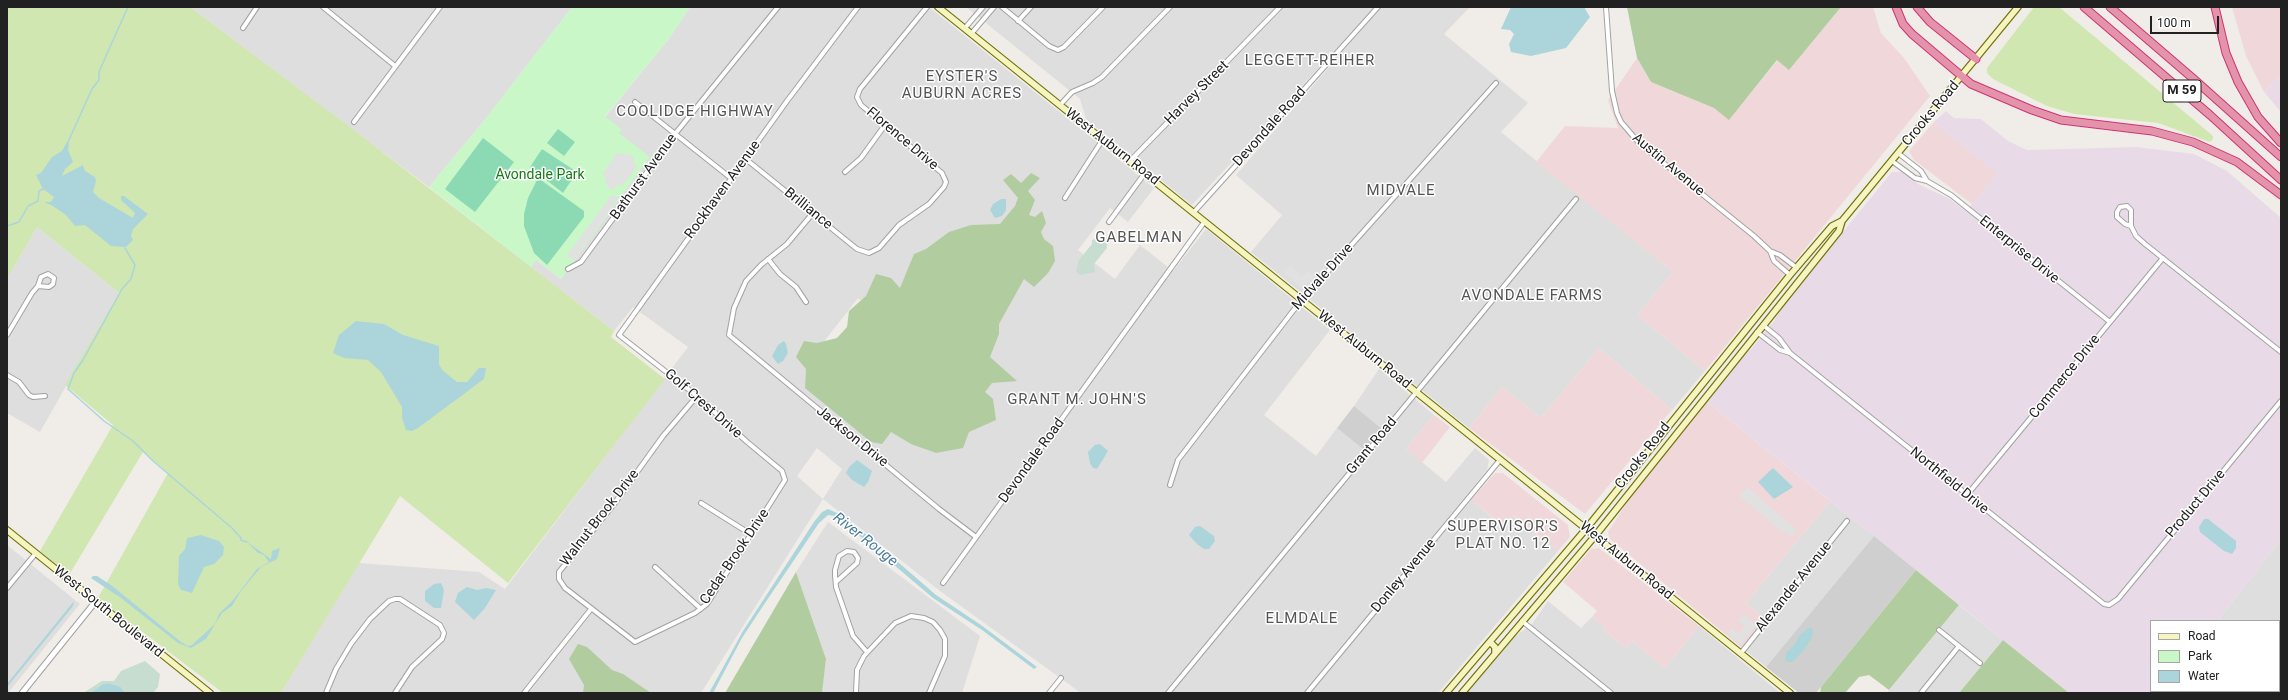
<!DOCTYPE html>
<style>
body{margin:0}
#map{position:relative;width:2288px;height:700px;overflow:hidden;background:#f0ede8;font-family:Roboto,sans-serif}
canvas{display:block}
.frame{position:absolute;inset:0;border:8px solid #212121;pointer-events:none}
.legend{position:absolute;left:2150px;top:620px;width:130px;height:72px;box-sizing:border-box;background:#fff;border:1px solid #a6a6a6;margin:0;padding:5px 7px;list-style:none;font-size:12px;color:#212121}
.legend li{display:flex;align-items:center;gap:8px;height:20px}
.legend b{width:20px;border:1px solid #a6a6a6}
.scale{position:absolute;left:2150px;top:16px;width:69px;height:18px;box-sizing:border-box;border:2px solid #212121;border-top:0;padding-left:5px;font-size:12px;line-height:14px;white-space:nowrap;color:#212121;-webkit-text-stroke:3px #fff;paint-order:stroke}
</style>
<div id="map">
<canvas width="2288" height="700"></canvas>
<div class="frame"></div>
<ul class="legend">
<li><b style="height:5px;background:#f6f4c0"></b>Road</li>
<li><b style="height:11px;background:#c9f7c8"></b>Park</li>
<li><b style="height:11px;background:#abd5db"></b>Water</li>
</ul>
<div class="scale">100 m</div>
</div>
<script>
const g = document.querySelector('canvas').getContext('2d');
g.lineJoin = 'round';
function fill(path, color) { g.fillStyle = color; g.fill(path, 'evenodd'); }
const toPath = rows => new Path2D(rows.map(r => 'M' + r).join(''));
function trace(path, color, width, dash) { g.strokeStyle = color; g.lineWidth = width; g.lineCap = dash ? 'butt' : 'round'; g.setLineDash(dash || []); g.stroke(path); }
function drawText(font, color, halo, rows, align = 'center') {
  g.font = font + ' Roboto,sans-serif'; g.lineWidth = 3; g.setLineDash([]); g.textBaseline = 'middle'; g.strokeStyle = halo; g.fillStyle = color; for (const [text, x, y, turn = 0] of rows) {
    g.save(); g.translate(x, y); g.rotate((+turn || 0) * Math.PI / 180); g.textAlign = isNaN(turn) ? turn : align; if (halo) g.strokeText(text, 0, 0); g.fillText(text, 0, 0); g.restore();
  }
}
const residential = toPath([
 [190,7,572,7,487,117,429,187],
 [690,7,929,7,1154,188,1128,222,1110,208,1078,250,1115,279,1140,245,1173,271,1206,229,1330,330,1264,415,1316,456,1337,428,1364,450,1381,429,1354,406,1379,369,1434,415,1406,449,1446,482,1475,448,1489,460,1487,470,1434,535,1439,539,1471,500,1504,527,1513,516,1558,551,1438,693,1081,693,940,591,823,499,701,693,281,693,359,563,479,572,505,589,688,347,633,307,614,331,531,267,536,260,561,279,649,157,618,133,621,130,605,117,668,40],
 [858,298,905,339,808,362],
 [817,448,842,469,823,499,797,476],
 [966,7,1375,7,1192,205,1086,119,1080,99],
 [1381,7,1470,7,1444,34,1528,103,1501,132,1673,272,1637,315,1705,371,1672,410,1599,348,1541,418,1502,387,1469,428,1251,252,1282,215,1236,175],
 [37,227,119,293,40,432,7,413,7,279],
 [1830,501,1874,536,1766,667,1746,651,1745,645,1766,619,1746,603],
 [828,522,980,636,962,693,822,693,826,659,796,572],
 [2281,539,2281,693,2162,693,2163,691,2279,691,2279,621,2218,621],
 [7,545,80,604,8,693,7,693],
 [1548,601,1581,628,1592,617,1605,627,1603,630,1626,648,1632,641,1665,668,1699,626,1780,693,1466,693,1509,641,1532,624],
 [1959,605,2003,640,1959,693,1887,693]
]);
const commercial = toPath([
 [1841,7,1873,7,1881,33,1904,58,1930,96,1705,371,1637,315,1673,272,1536,162,1565,126,1618,128,1608,100,1637,58,1651,82,1714,108,1729,119,1778,60,1789,69],
 [2232,7,2281,7,2281,75,2264,92,2246,56],
 [1934,122,1998,174,1972,204,1914,160,1909,151],
 [1599,348,1672,410,1585,514,1469,428,1502,387,1541,418],
 [1706,401,1830,501,1746,603,1766,619,1745,645,1741,647,1616,544,1610,539,1608,532,1632,495],
 [1434,415,1450,427,1422,463,1406,449],
 [1495,473,1503,473,1568,525,1570,537,1558,551,1514,516,1505,527,1471,500],
 [1599,548,1699,626,1665,668,1632,641,1626,648,1603,630,1605,627,1592,617,1597,611,1563,582,1591,549]
]);
const industrial = toPath([
 [2281,75,2281,112,2264,92],
 [1946,111,1954,118,1981,119,2008,141,2027,150,2137,147,2194,154,2227,171,2281,218,2281,539,2218,621,2151,621,2151,691,2163,691,2162,693,2069,693,1706,401,1737,362,1752,348,1774,321,1783,305,1892,172,1902,172,1920,185,1948,198,1966,211,1997,174,1934,122]
]);
const religious = toPath([
 [1354,406,1382,429,1364,450,1337,428],
 [1874,536,1916,570,1816,693,1799,693,1766,667]
]);
const grass = toPath([
 [7,7,190,7,350,127,614,331,611,337,665,379,508,583,400,496,281,693,223,693,98,598,168,473,143,452,69,575,40,551,113,425,65,385,119,293,37,227,7,279],
 [2034,7,2059,7,2213,136,2213,139,2210,142,2158,123,2074,114,2047,106,1993,79,1987,73,1987,68]
]);
const forest = toPath([
 [1627,7,1841,7,1789,70,1777,60,1729,120,1714,108,1651,82,1637,58],
 [1031,173,1040,178,1028,191,1035,200,1029,215,1035,217,1042,211,1046,223,1041,232,1044,239,1053,246,1055,261,1048,273,1034,287,1024,279,999,324,999,334,990,357,1017,381,992,383,985,392,993,399,996,420,969,432,963,448,936,453,911,444,891,432,882,444,871,442,805,388,806,369,796,357,804,341,817,343,837,338,847,327,849,311,866,296,876,274,891,278,900,288,914,254,926,249,949,232,971,225,1000,224,1015,206,1018,198,1003,180,1011,174,1021,183],
 [1916,570,1959,605,1889,690,1869,675,1859,677,1845,693,1820,693,1821,687],
 [796,572,826,659,822,693,725,693],
 [2003,640,2069,693,1959,693],
 [578,644,587,647,612,670,623,674,651,693,583,693,584,685,569,659]
]);
const wetland = toPath([
 [1104,235,1107,238,1107,248,1094,264,1095,272,1080,275,1076,271,1079,260,1092,244,1092,240],
 [145,661,160,674,158,687,153,693,125,693,121,687,109,683,103,684,90,693,83,693,102,681,114,681,121,671]
]);
const park = toPath([
 [572,7,690,7,668,40,605,116,622,130,619,133,650,157,561,279,536,260,531,267,429,187,487,117]
]);
const pitch = toPath([
 [558,129,575,142,564,156,547,143],
 [483,138,514,162,475,212,445,189],
 [542,149,577,172,563,193,530,167],
 [538,178,584,211,584,217,547,265,534,253,524,226,524,214,528,198]
]);
const parking = toPath([
 [617,153,631,155,634,159,634,165,638,165,623,185,619,184,612,190,605,183,606,175,602,175],
 [611,196,619,197,575,259,566,257],
 [1290,264,1302,277,1308,270,1315,276,1303,289,1283,272],
 [1747,487,1797,530,1792,537,1784,531,1782,532,1739,496],
 [1744,614,1757,625,1741,644,1727,634,1732,628,1739,634,1745,626,1738,621]
]);
const water = toPath([
 [1511,7,1584,7,1590,17,1566,48,1531,56,1511,52,1509,44,1514,34,1510,30,1501,29],
 [67,142,69,143,68,150,73,162,65,169,62,176,83,165,85,171,95,177,96,181,93,192,99,198,133,218,135,213,121,200,121,196,124,196,148,214,133,229,131,236,133,240,126,247,111,246,85,225,75,226,66,215,53,206,44,202,51,202,54,197,43,189,36,175,41,173,52,157,62,151],
 [1001,199,1006,199,1006,210,1002,216,995,218,990,210,993,204],
 [356,321,384,324,403,335,439,346,439,364,442,370,457,382,467,382,479,368,486,368,484,379,418,428,412,431,406,430,402,418,402,407,381,372,368,360,344,358,333,353,339,335],
 [784,341,786,344,788,353,783,361,778,364,772,356,778,345],
 [1100,444,1108,451,1097,469,1093,468,1090,463,1088,452,1095,445],
 [857,460,872,471,868,482,864,487,852,480,846,473,849,467],
 [1773,468,1793,487,1774,499,1758,482],
 [828,509,837,513,861,530,936,595,981,625,1037,667,1034,669,982,630,933,598,854,531,835,516,828,515,819,523,761,609,742,638,713,693,709,693,743,631,814,522,822,512],
 [2204,519,2208,519,2236,541,2236,548,2232,554,2224,551,2200,532,2199,527],
 [1200,526,1214,536,1215,541,1209,549,1204,549,1197,544,1189,535,1195,527],
 [201,535,219,541,224,547,223,555,214,564,204,567,192,593,181,590,178,584,179,556,185,549,187,538],
 [247,542,271,559,272,551,280,548,277,559,261,567,241,591,232,606,222,613,206,639,191,648,178,643,121,598,91,578,93,576,97,576,111,585,181,642,188,646,192,645,215,624,219,614,234,599,257,569,269,562,264,555,258,553],
 [441,583,444,590,441,608,434,608,425,601,425,591,434,584],
 [467,587,477,590,486,588,496,590,485,608,474,620,455,602,458,593],
 [74,601,73,606,7,687,7,684],
 [1810,627,1813,630,1812,638,1803,651,1792,662,1788,662,1785,660,1786,653,1795,644,1800,635],
 [109,683,121,687,125,693,90,693,103,684]
]);
const stream = toPath([
 [68,142,92,89,99,80,99,72,106,56,128,7],
 [7,226,19,222,28,206,38,201,39,191,43,189],
 [125,248,135,265,131,279,122,289,83,360,74,373,68,389,104,421,133,441,153,461,232,528,241,538,241,540,247,542]
]);
const minor = toPath([
 [323,7,395,66],
 [1002,7,1049,46,1058,50,1064,47,1103,7],
 [1606,7,1612,91,1617,113,1621,122,1640,144,1754,236,1770,251,1774,261,1790,275],
 [1018,21,1031,7],
 [243,28,257,7],
 [965,28,983,7],
 [971,34,994,7],
 [635,102,732,179],
 [1060,105,1072,92,1093,83,1102,77,1170,7],
 [354,122,440,7],
 [1898,153,1921,171,1927,181],
 [747,160,857,249,869,253,879,248,899,225,929,204,944,187,946,182,942,173,861,105,857,97,860,89,927,7],
 [1130,161,1280,7],
 [1892,161,1915,178,1927,181,1951,195,2110,322],
 [845,172,861,158,885,125],
 [1065,198,1103,139],
 [1194,212,1378,7],
 [813,213,787,244,761,265,746,281,734,308,729,335,939,509,976,537],
 [1109,222,1145,173],
 [2131,226,2125,224,2117,217,2117,212,2120,207,2127,206,2131,210,2131,226,2136,236,2145,244,2281,352],
 [1770,251,1780,255,1797,268],
 [768,259,780,274,796,287,806,302],
 [568,269,581,262,675,134,778,7],
 [1763,325,1779,338,1790,353],
 [1757,332,1780,350,1790,353,2104,604,2109,605,2118,599,2281,401],
 [7,335,32,293,38,286,41,277,48,274,54,278,53,284,49,287,38,286],
 [7,375,19,382,29,395,33,397,45,396],
 [697,396,663,436,614,504,559,572,559,579,565,588,635,642,695,613,707,604,785,480,782,471,746,441,697,396,619,335,787,101,858,7],
 [1170,485,1178,460,1296,307,1496,83],
 [1967,495,2163,258],
 [701,503,752,535],
 [655,567,701,609],
 [836,582,857,563,858,558,854,552,847,551,839,556,835,570,835,575,836,587,853,636,867,652],
 [943,583,1205,221],
 [7,588,36,553],
 [1522,621,1611,693],
 [1939,630,1980,663],
 [2279,644,2281,641],
 [1741,653,1847,521],
 [2279,680,2281,681],
 [326,693,336,669,351,644,370,619,389,601,395,599,400,599,440,625,444,633,442,639,412,667,395,693],
 [524,693,591,609],
 [856,693,857,670,864,656,895,623,911,616,924,618,933,622,940,630,945,639,945,656,929,693],
 [1049,693,1061,678],
 [1168,693,1576,199],
 [1307,693,1500,460],
 [1921,693,1959,646],
 [2239,693,2240,691]
]);
const tertiary = toPath([
 [22,693,96,601]
]);
const secondary = toPath([
 [938,7,1790,693],
 [7,530,210,693],
 [1490,642,1495,647,1495,653],
 [1446,693,1586,529,1790,275,1832,226,1842,221,2018,7],
 [1462,693,1595,536,1839,231,1842,221]
]);
const motorway = toPath([
 [1896,7,1903,24,1912,34,1971,84,2032,110,2061,120,2152,131,2193,142,2237,162,2281,195],
 [1917,7,1930,22,1976,59],
 [2084,7,2210,115,2281,180],
 [2110,7,2196,81,2281,157],
 [2215,7,2226,53,2238,82,2258,117,2281,143]
]);
const shields = [
 [2182,91,38]
];
const shieldNames = [
 ["M 59",2182,91]
];
const streetNames = [
 ["Harvey Street",1197,93,-45],
 ["Crooks Road",1931,114,-50],
 ["Devondale Road",1270,127,-48],
 ["Florence Drive",902,139,40],
 ["West Auburn Road",1112,147,38],
 ["Austin Avenue",1668,165,40],
 ["Bathurst Avenue",644,177,-54],
 ["Rockhaven Avenue",723,190,-54],
 ["Brilliance",808,209,39],
 ["Enterprise Drive",2019,250,39],
 ["Midvale Drive",1323,277,-48],
 ["West Auburn Road",1364,350,39],
 ["Commerce Drive",2065,377,-51],
 ["Golf Crest Drive",703,404,41],
 ["Jackson Drive",852,437,39],
 ["Grant Road",1372,446,-50],
 ["Crooks Road",1643,456,-52],
 ["Devondale Road",1032,461,-54],
 ["Northfield Drive",1949,481,39],
 ["Product Drive",2196,504,-50],
 ["Walnut Brook Drive",600,518,-52],
 ["Cedar Brook Drive",735,557,-56],
 ["West Auburn Road",1626,561,39],
 ["Donley Avenue",1404,576,-50],
 ["Alexander Avenue",1794,587,-51],
 ["West South Boulevard",108,612,39]
];
const parkNames = [
 ["Avondale Park",540,175]
];
const neighbourhoodNames = [
 ["LEGGETT-REIHER",1310,61],
 ["EYSTER'S",962,77],
 ["AUBURN ACRES",962,94],
 ["COOLIDGE HIGHWAY",695,112],
 ["MIDVALE",1401,191],
 ["GABELMAN",1139,238],
 ["AVONDALE FARMS",1532,296],
 ["GRANT M. JOHN'S",1077,400],
 ["SUPERVISOR'S",1503,527],
 ["PLAT NO. 12",1503,544],
 ["ELMDALE",1302,619]
];
const waterNames = [
 ["River Rouge",865,540,38]
];
fill(residential, '#dedede');
fill(commercial, '#f0d8da');
fill(industrial, '#e9dae8');
fill(religious, '#cfcfcf');
fill(grass, '#d1e7b1');
fill(forest, '#b1cd9f');
fill(wetland, '#c6ddd0');
fill(park, '#c9f7c8');
fill(pitch, '#8bdab4');
fill(parking, '#e1e1e1');
fill(water, '#abd5db');
trace(stream, '#abd5db', 1.5);
trace(minor, '#a2a2a2', 6);
trace(tertiary, '#a2a2a2', 7);
trace(secondary, '#72740b', 8);
trace(motorway, '#d23177', 9);
trace(minor, '#fff', 4);
trace(tertiary, '#fff', 5);
trace(secondary, '#f6f4c0', 5.5);
trace(motorway, '#e394aa', 7);
for (const [x, y, w] of shields) { const box = new Path2D(); box.roundRect(x - w / 2, y - 11, w, 22, 3); g.fillStyle = '#fff'; g.fill(box); trace(box, '#212121', 1); }
drawText('bold 13px', '#212121', null, shieldNames);
drawText('14px', '#212121', '#fff', streetNames);
drawText('14px', '#137b12', '#fff', parkNames);
g.letterSpacing = '1px';
drawText('15px', '#545454', '#fff', neighbourhoodNames);
g.letterSpacing = '0px';
drawText('italic 15px', '#4b7b9c', '#fff', waterNames);
</script>
